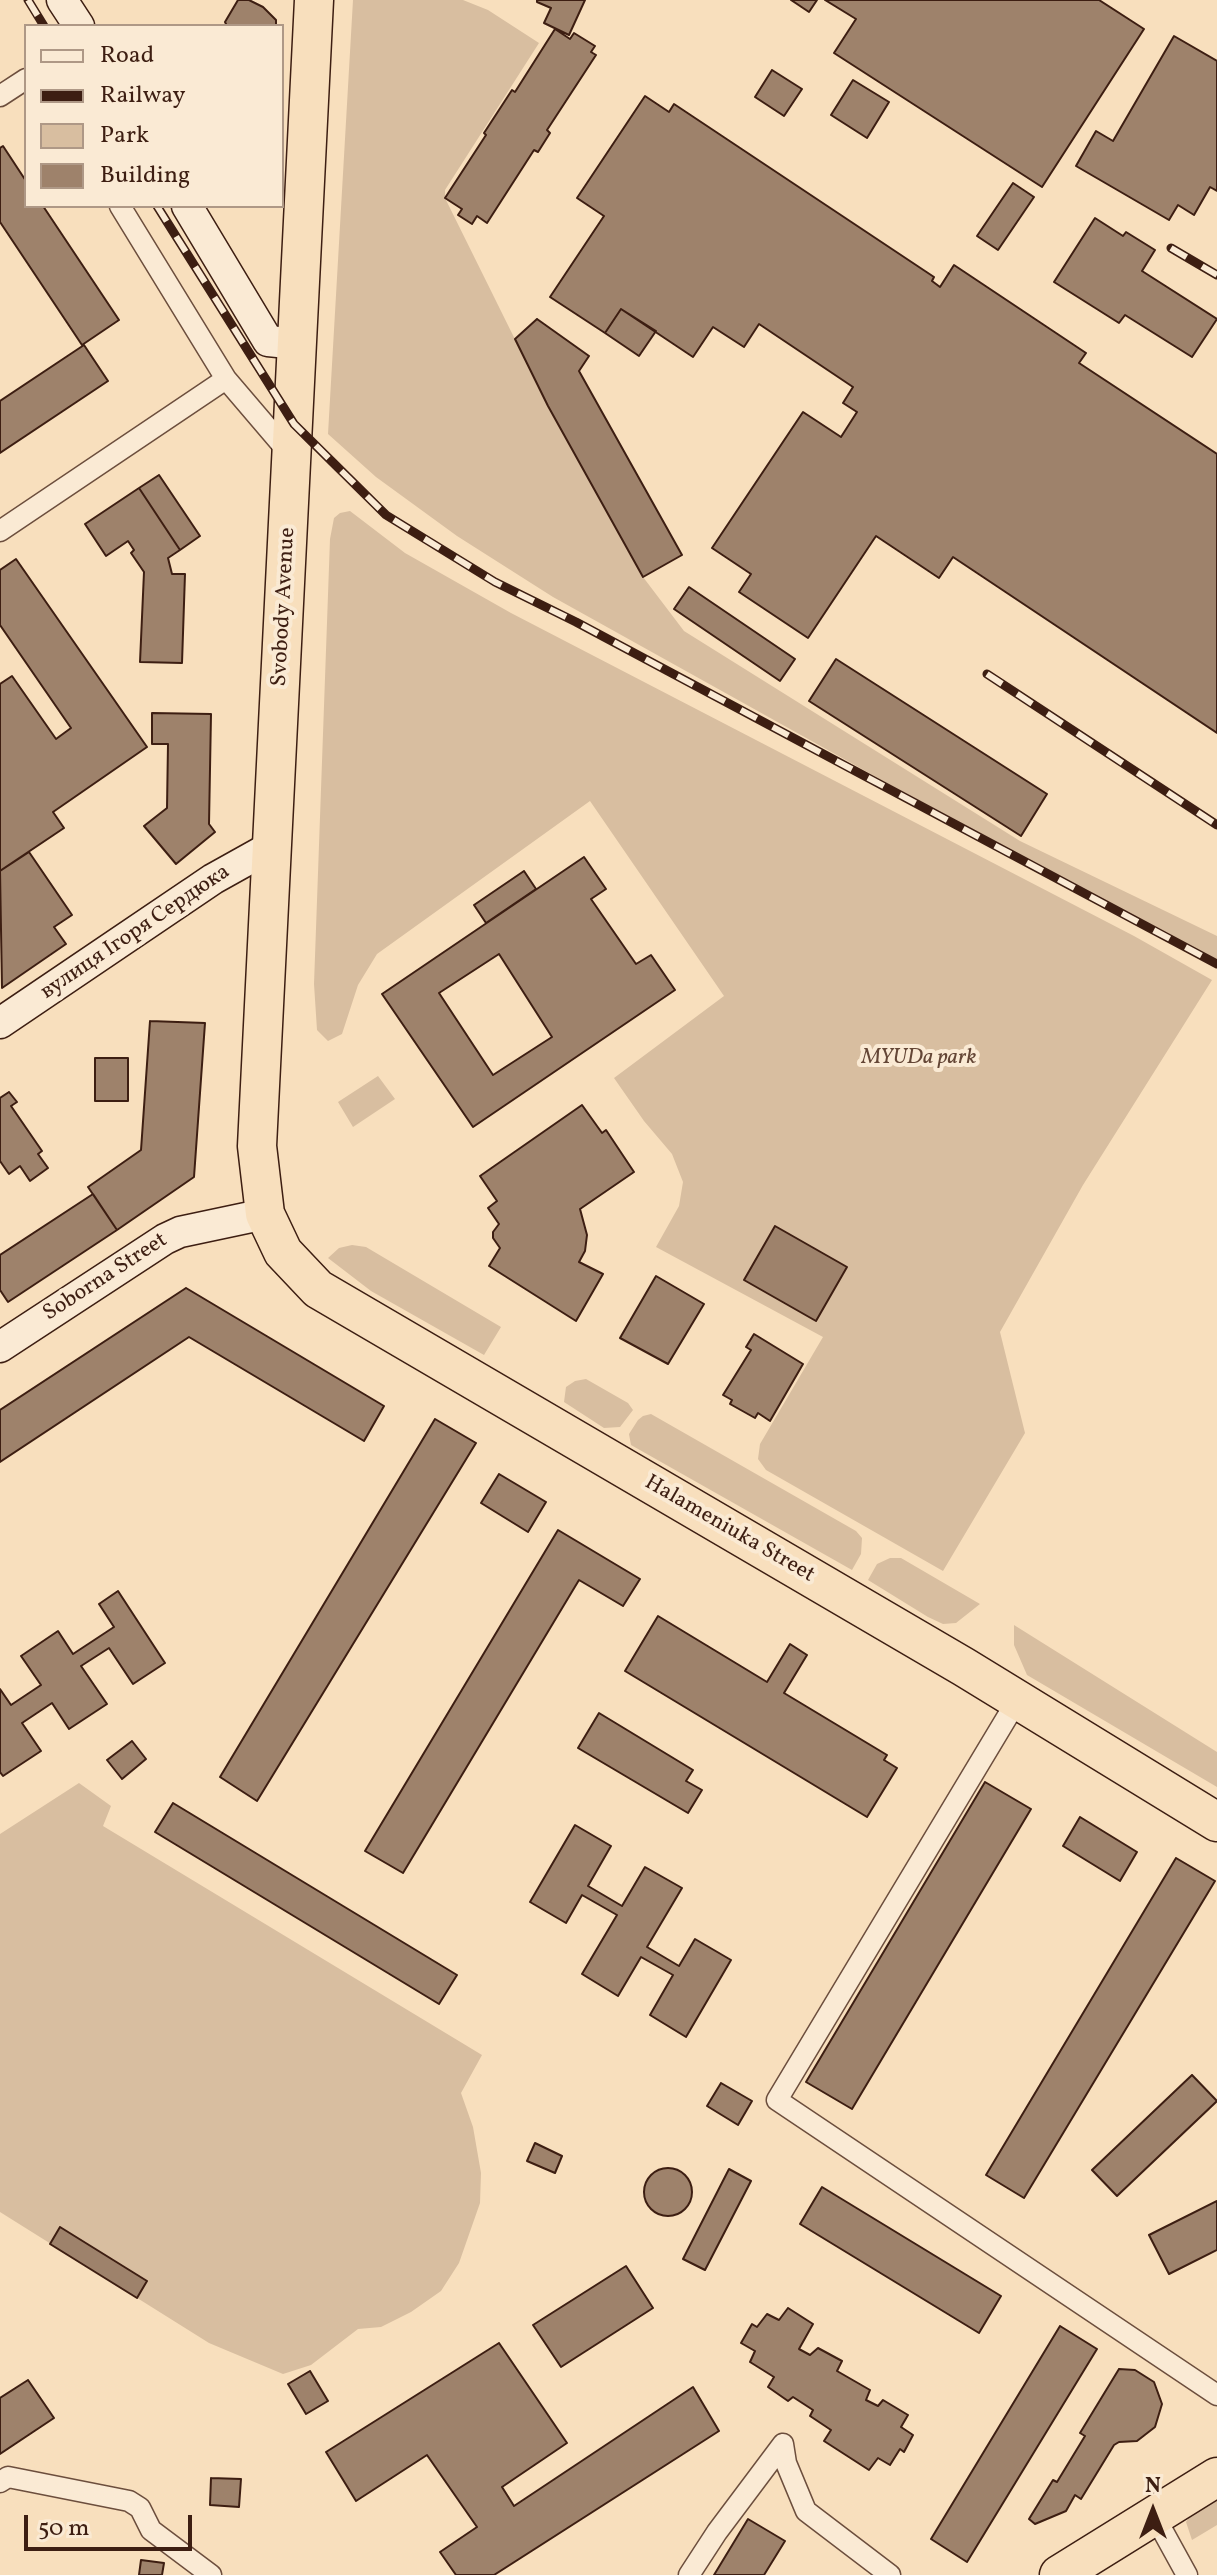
<!DOCTYPE html>
<meta charset="utf-8">
<style>
body{margin:0}
#map{position:relative;width:1217px;height:2575px;overflow:hidden;background:#f8dfbd;font-family:Vollkorn,serif}
canvas{display:block}
.legend{position:absolute;left:24px;top:24px;width:260px;height:184px;box-sizing:border-box;background:#faead4;border:2px solid #ae9886;margin:0;padding:10px 14px;list-style:none;font-size:24px;color:#3d1e12}
.legend li{display:flex;align-items:center;gap:16px;height:40px}
.legend b{width:40px;border:2px solid #ae9886}
.north{position:absolute;left:1113px;top:2471px;width:80px;height:80px;-webkit-text-stroke:6px #faead4;paint-order:stroke;rotate:0deg;font-size:22px;font-weight:700;line-height:32px;text-align:center;color:#3d1e12}
.north::after{content:'';display:block;margin:auto;width:28px;height:36px;background:#3d1e12;clip-path:polygon(50% 0,100% 100%,50% 72%,0 100%)}
.scale{position:absolute;left:24px;top:2515px;width:168px;height:36px;box-sizing:border-box;border:4px solid #3d1e12;border-top:0;padding-left:10px;font-size:24px;line-height:28px;white-space:nowrap;color:#3d1e12;-webkit-text-stroke:6px #faead4;paint-order:stroke}
</style>
<div id="map">
<canvas width="1217" height="2575"></canvas>
<ul class="legend">
<li><b style="height:10px;background:#faead4"></b>Road</li>
<li><b style="height:10px;background:#3d1e12"></b>Railway</li>
<li><b style="height:22px;background:#d8bea0"></b>Park</li>
<li><b style="height:22px;background:#9e826b"></b>Building</li>
</ul>
<div class="north">N</div>
<div class="scale">50 m</div>
</div>
<script>
const g = document.querySelector('canvas').getContext('2d');
g.lineJoin = 'round';
function fill(path, color) { g.fillStyle = color; g.fill(path, 'evenodd'); }
const toPath = rows => new Path2D(rows.map(r => 'M' + r).join(''));
function trace(path, color, width, dash) { g.strokeStyle = color; g.lineWidth = width; g.lineCap = dash ? 'butt' : 'round'; g.setLineDash(dash || []); g.stroke(path); }
function drawText(font, color, halo, rows, align = 'center') {
  g.font = font + ' Vollkorn,serif'; g.lineWidth = 8; g.setLineDash([]); g.textBaseline = 'middle'; g.strokeStyle = halo; g.fillStyle = color; for (const [text, x, y, turn = 0] of rows) {
    g.save(); g.translate(x, y); g.rotate((+turn || 0) * Math.PI / 180); g.textAlign = isNaN(turn) ? turn : align; if (halo) g.strokeText(text, 0, 0); g.fillText(text, 0, 0); g.restore();
  }
}
const green = toPath([
 [353,0,463,0,488,10,539,43,445,190,445,198,548,406,643,577,684,631,1020,841,1217,936,1217,961,896,788,553,597,457,536,376,477,328,434],
 [350,511,405,553,511,613,1134,936,1212,980,1083,1185,1000,1332,1025,1433,943,1571,766,1470,758,1459,760,1444,823,1337,656,1247,679,1206,683,1182,672,1154,644,1121,614,1078,724,996,590,801,377,954,358,985,342,1034,328,1041,317,1030,314,984,330,539,334,518,340,513],
 [378,1076,395,1099,353,1127,338,1102],
 [352,1245,366,1247,501,1327,484,1355,371,1291,328,1258,339,1248],
 [586,1379,628,1403,633,1410,620,1427,604,1428,564,1402,566,1387,575,1381],
 [651,1414,856,1531,862,1538,861,1554,852,1570,631,1445,629,1434,638,1420,643,1416],
 [890,1558,901,1558,980,1604,956,1623,943,1624,928,1617,868,1580,877,1564],
 [1014,1625,1217,1752,1217,1787,1027,1675,1014,1645],
 [79,1783,111,1806,103,1826,482,2055,461,2093,473,2127,481,2173,480,2203,459,2263,441,2291,411,2312,381,2327,358,2329,311,2365,283,2374,209,2343,0,2212,0,1834],
 [1217,2497,1217,2525,1192,2540,1186,2522,1190,2516]
]);
const building = toPath([
 [238,0,249,0,263,7,276,20,276,26,227,26,225,22,238,0],
 [537,0,585,0,569,35,544,23,551,8,537,2,537,0],
 [791,0,817,0,809,12,791,0],
 [825,0,1099,0,1144,29,1042,187,834,53,856,19,825,0],
 [555,29,570,39,574,33,595,46,591,52,596,55,547,130,550,133,538,152,534,150,487,223,477,216,472,224,458,215,462,209,445,198,486,135,484,133,512,90,515,92,555,29],
 [1174,36,1217,61,1217,191,1210,187,1194,215,1178,205,1169,220,1076,166,1096,131,1113,141,1174,36],
 [772,70,802,89,784,116,755,97,772,70],
 [853,80,889,102,867,138,831,115,853,80],
 [645,96,669,112,674,104,934,277,932,281,940,287,954,265,1086,353,1079,363,1217,454,1217,733,953,557,939,578,876,536,808,638,739,592,751,574,712,548,803,412,841,437,857,412,843,403,853,387,759,324,744,347,713,327,693,357,621,309,605,333,550,297,604,216,577,198,645,96],
 [3,146,26,181,26,206,43,206,119,320,82,345,0,222,0,148,3,146],
 [1013,183,1034,197,998,250,977,236,1013,183],
 [1095,218,1123,236,1126,232,1155,250,1142,271,1217,319,1192,357,1125,315,1119,323,1054,282,1095,218],
 [621,309,656,331,639,356,605,333,621,309],
 [537,319,589,356,579,371,682,555,643,577,548,406,515,339,537,319],
 [84,345,108,381,0,453,0,401,84,345],
 [159,475,200,536,180,550,139,488,159,475],
 [139,488,180,550,168,558,172,574,185,574,182,663,140,662,144,572,131,553,134,550,128,541,106,556,85,524,139,488],
 [16,559,147,747,53,812,64,828,0,871,0,684,12,676,56,739,71,728,0,625,0,570,16,559],
 [689,587,795,659,780,681,674,609,689,587],
 [836,659,1047,794,1021,836,809,701,836,659],
 [152,713,211,714,209,824,215,832,176,864,144,826,167,808,168,744,152,744,152,713],
 [29,852,72,915,54,927,66,944,2,988,0,871,29,852],
 [584,857,606,889,591,899,636,964,651,955,675,990,473,1127,382,994,584,857],
 [499,954,552,1037,493,1075,439,993,499,954],
 [524,871,536,889,486,923,474,905,524,871],
 [150,1021,205,1023,194,1177,117,1230,88,1187,141,1150,150,1021],
 [95,1058,128,1058,128,1101,95,1101,95,1058],
 [9,1092,17,1102,11,1106,42,1151,38,1154,48,1168,30,1181,20,1166,9,1174,0,1161,0,1098,9,1092],
 [582,1105,602,1133,606,1130,634,1172,580,1209,587,1235,585,1251,579,1262,603,1274,576,1321,489,1266,500,1248,493,1238,493,1232,499,1224,488,1208,497,1201,480,1176,582,1105],
 [93,1194,117,1230,8,1302,0,1290,0,1255,93,1194],
 [775,1226,847,1267,816,1321,744,1280,775,1226],
 [656,1276,704,1304,668,1364,620,1338,656,1276],
 [186,1288,384,1406,364,1441,189,1337,0,1462,0,1410,186,1288],
 [754,1334,803,1364,770,1421,758,1413,755,1418,730,1404,732,1400,723,1395,751,1350,746,1347,754,1334],
 [435,1419,476,1443,257,1801,220,1777,435,1419],
 [499,1474,546,1502,528,1532,481,1503,499,1474],
 [558,1530,640,1579,623,1606,579,1580,403,1873,365,1851,558,1530],
 [118,1591,165,1663,133,1684,109,1648,81,1666,107,1704,69,1729,52,1703,22,1723,41,1751,3,1776,0,1772,0,1689,11,1705,41,1685,21,1656,58,1631,73,1654,114,1627,99,1604,118,1591],
 [658,1616,767,1682,790,1644,807,1655,784,1693,887,1755,884,1760,897,1768,867,1817,625,1671,658,1616],
 [599,1713,693,1770,686,1781,702,1790,688,1813,578,1748,599,1713],
 [132,1741,146,1759,122,1779,107,1760,132,1741],
 [985,1782,1031,1809,852,2109,806,2082,985,1782],
 [173,1803,457,1975,439,2004,155,1832,173,1803],
 [1080,1817,1137,1852,1120,1881,1063,1846,1080,1817],
 [575,1825,611,1846,588,1886,622,1906,645,1867,682,1888,647,1947,679,1966,695,1939,731,1960,686,2037,650,2015,673,1975,641,1957,618,1996,582,1974,617,1915,582,1895,566,1923,530,1902,575,1825],
 [1176,1858,1215,1881,1024,2198,986,2175,1176,1858],
 [1192,2075,1217,2101,1117,2196,1092,2170,1192,2075],
 [721,2083,752,2101,738,2125,707,2106,721,2083],
 [535,2143,562,2156,555,2173,527,2161,535,2143],
 '644 2192a24 24 0 1 1 48 0a24 24 0 1 1-48 0Z',
 [729,2169,751,2181,705,2270,683,2259,729,2169],
 [822,2187,1001,2296,979,2333,800,2224,822,2187],
 [1217,2201,1217,2250,1169,2274,1149,2235,1217,2201],
 [60,2227,147,2281,137,2298,50,2244,60,2227],
 [626,2266,653,2308,561,2367,533,2325,626,2266],
 [788,2308,813,2324,799,2349,810,2355,818,2348,842,2361,837,2371,870,2390,866,2400,878,2406,883,2400,908,2415,901,2427,913,2435,904,2452,900,2449,890,2465,878,2458,869,2470,824,2441,831,2430,810,2416,813,2410,793,2397,788,2401,768,2387,774,2377,750,2362,755,2351,741,2343,752,2324,757,2327,767,2314,779,2320,788,2308],
 [1060,2326,1097,2349,967,2562,931,2539,1060,2326],
 [499,2343,567,2443,502,2487,514,2506,693,2387,719,2431,494,2575,456,2575,440,2552,477,2527,427,2455,356,2501,326,2452,499,2343],
 [1119,2369,1135,2370,1154,2382,1162,2404,1155,2427,1137,2441,1119,2442,1114,2445,1081,2499,1075,2495,1066,2511,1035,2524,1029,2519,1053,2480,1057,2482,1085,2436,1080,2433,1119,2369],
 [310,2371,328,2401,306,2414,288,2384,310,2371],
 [28,2380,54,2418,0,2454,0,2398,28,2380],
 [211,2478,241,2479,239,2507,210,2505,211,2478],
 [748,2519,785,2541,764,2575,714,2575,748,2519],
 [141,2560,164,2563,162,2575,139,2575,141,2560]
]);
const street = toPath([
 [0,96,26,79],
 [120,206,226,379,290,454],
 [0,531,226,379],
 [1018,1699,777,2100,1217,2395],
 [0,2482,8,2477,129,2501,140,2508,151,2530,211,2575],
 [1154,2515,1187,2575],
 [689,2575,717,2532,783,2444,786,2463,806,2511,890,2575]
]);
const secondary = toPath([
 [62,0,79,26],
 [187,206,268,341,298,344],
 [0,1023,213,879,274,845],
 [0,1347,165,1239,180,1232,265,1214]
]);
const highway = toPath([
 [314,0,257,1146,265,1214,283,1252,318,1289,964,1667,1217,1822],
 [1059,2575,1217,2477]
]);
const rail = toPath([
 [28,0,44,26],
 [157,206,294,424,386,515,495,582,576,622,1217,964],
 [1171,248,1217,275],
 [987,674,1217,825]
]);
const streetNames = [
 ["Svobody Avenue",285,607,-87],
 ["вулиця Ігоря Сердюка",136,933,-34],
 ["Soborna Street",106,1278,-33],
 ["Halameniuka Street",729,1530,30]
];
const parkNames = [
 ["MYUDa park",919,1059]
];
fill(green, '#d8bea0');
fill(building, '#9e826b');
trace(building, '#3d1e12', 2);
trace(street, '#6c4e3d', 23);
trace(secondary, '#3d1e12', 33);
trace(highway, '#3d1e12', 41);
trace(street, '#faead4', 20);
trace(secondary, '#faead4', 30);
trace(highway, '#f8dfbd', 38);
trace(rail, '#3d1e12', 9);
trace(rail, '#faead4', 6, [18]);
drawText('22px', '#3d1e12', '#faead4', streetNames);
drawText('italic 22px', '#644636', '#faead4', parkNames);
</script>
